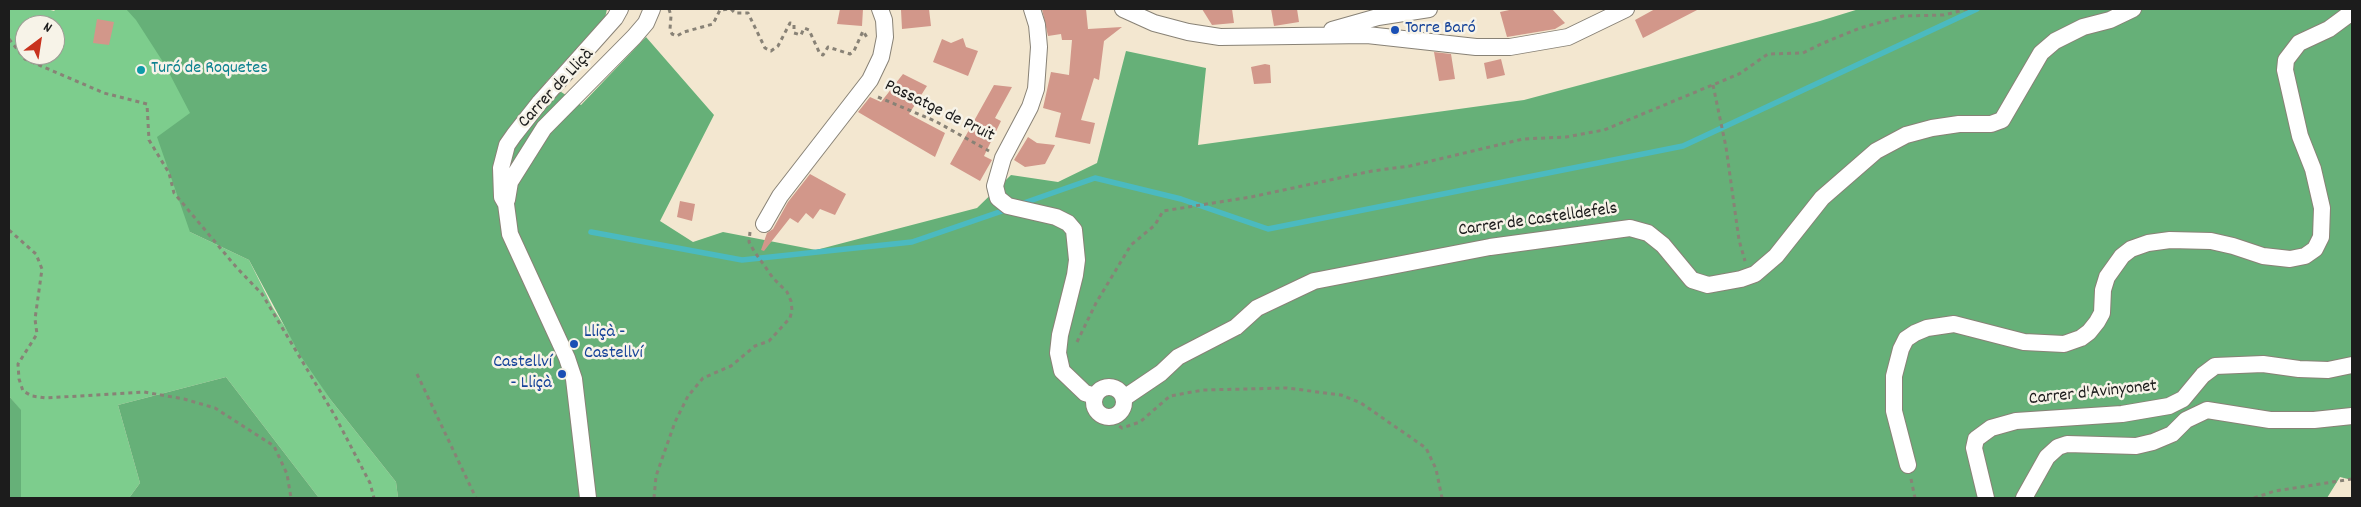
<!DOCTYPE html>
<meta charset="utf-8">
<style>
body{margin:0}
#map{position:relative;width:2361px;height:507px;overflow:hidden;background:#f3e7d0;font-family:Dekko,sans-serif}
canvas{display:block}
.frame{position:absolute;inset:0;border:10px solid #1c1c1c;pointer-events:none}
.north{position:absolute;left:15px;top:15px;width:50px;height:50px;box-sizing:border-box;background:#f7f3e8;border:1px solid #9f9d96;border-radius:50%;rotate:31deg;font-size:14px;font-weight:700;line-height:20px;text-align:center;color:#1c1c1c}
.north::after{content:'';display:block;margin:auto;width:18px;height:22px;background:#c8321e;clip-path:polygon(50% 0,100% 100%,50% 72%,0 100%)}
</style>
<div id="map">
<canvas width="2361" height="507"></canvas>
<div class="frame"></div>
<div class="north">N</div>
</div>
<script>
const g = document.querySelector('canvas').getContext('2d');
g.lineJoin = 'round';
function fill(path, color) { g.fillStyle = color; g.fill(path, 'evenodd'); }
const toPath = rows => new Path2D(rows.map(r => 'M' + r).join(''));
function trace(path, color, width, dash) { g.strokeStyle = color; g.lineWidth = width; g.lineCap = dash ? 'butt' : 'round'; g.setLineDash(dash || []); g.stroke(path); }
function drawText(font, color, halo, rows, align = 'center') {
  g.font = font + ' Dekko,sans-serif'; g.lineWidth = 5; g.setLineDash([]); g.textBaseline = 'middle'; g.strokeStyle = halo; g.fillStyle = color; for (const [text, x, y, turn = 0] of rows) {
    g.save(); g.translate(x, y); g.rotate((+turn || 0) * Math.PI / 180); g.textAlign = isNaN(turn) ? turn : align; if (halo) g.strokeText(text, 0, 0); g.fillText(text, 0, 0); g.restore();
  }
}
const green = toPath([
 [9,9,47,9,54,11,56,9,135,9,197,115,190,232,249,260,273,308,330,399,396,482,398,498,319,498,226,377,118,405,140,483,129,498,21,498,21,411,9,396],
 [25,25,55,25,55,55,25,55]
]);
const forest = toPath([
 [126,9,607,9,605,18,546,82,581,105,646,37,714,115,660,221,693,242,723,232,816,250,977,208,1011,175,1058,182,1097,163,1126,51,1206,68,1198,145,1524,100,1820,21,1859,9,2352,9,2352,480,2340,477,2327,498,398,498,396,482,330,399,300,355,249,260,190,232,157,137,190,113,165,65,136,20],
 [226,377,319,498,129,498,140,483,118,405],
 [9,396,21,410,21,498,9,498]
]);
const stream = toPath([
 [1021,204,1095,178,1181,199,1268,229,1683,146,1977,9],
 [591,232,742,260,912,242,1008,209]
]);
const building = toPath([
 [840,9,863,9,862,26,837,24],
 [929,9,931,26,902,29,901,10],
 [1042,9,1086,9,1088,29,1122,27,1104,41,1099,80,1094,78,1081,120,1095,123,1090,144,1055,137,1061,113,1043,108,1051,72,1069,75,1072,40,1062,40,1061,34,1048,36],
 [1202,9,1232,9,1234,23,1212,25],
 [1271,9,1297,9,1299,22,1274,26],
 [1514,9,1552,9,1565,23,1555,29,1507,37,1500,12],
 [1655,9,1699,9,1643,38,1635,20],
 [97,19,114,22,109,45,93,43],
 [963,38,966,47,978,51,968,76,933,62,942,39,951,43],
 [1434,52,1451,54,1455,79,1439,81],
 [1501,59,1505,75,1487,79,1484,63],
 [1265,64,1270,65,1271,83,1254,84,1251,67],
 [903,74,927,86,909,114,945,133,935,157,858,112,870,97,881,102],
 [994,85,1012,87,995,118,1001,121,984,156,992,160,980,181,950,164],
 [1028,137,1037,143,1055,145,1045,164,1025,167,1014,160],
 [810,174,846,194,835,215,820,209,813,219,806,213,798,223,790,218,764,251,761,250,767,233,773,229,788,202],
 [680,201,695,204,692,221,677,217]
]);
const path = toPath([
 [669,9,671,16,670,29,672,34,677,36,684,32,713,24,720,10,729,9],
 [731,9,735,13,748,13,765,48,771,51,778,46,790,23,794,24,794,33,801,35,804,28,809,30,820,54,823,55,828,47,850,54,854,51,863,31,868,39],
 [9,39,25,59,104,93,147,104,149,140,169,173,174,193,237,268,262,294,335,416,370,483,374,498],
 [1713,85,1726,147,1739,240,1745,261],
 [878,97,935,121,989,151],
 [9,230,36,254,42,269,35,319,37,334,18,364,19,379,23,391,32,396,46,398,144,392,184,399,215,408,274,446,287,474,291,498],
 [1077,342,1096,303,1131,245,1155,225,1163,211,1251,197,1372,171,1410,166,1523,139,1566,137,1604,130,1739,74,1768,54,1803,53,1821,44,1860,28,1903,16,1944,15,1967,9],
 [417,374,476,498],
 [1106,417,1122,428,1140,422,1170,396,1203,390,1287,388,1341,395,1361,403,1426,448,1436,469,1442,498],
 [1911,479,1915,498],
 [654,498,656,476,675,422,688,396,703,378,731,366,755,346,769,341,790,318,792,310,791,301,787,292,773,278,754,251,749,242,750,232],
 [2254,498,2275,491,2352,479]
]);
const street = toPath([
 [1032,9,1037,25,1039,47,1036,89,1030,107,1003,158,995,186,998,198,1008,206,1056,217,1068,223,1074,230,1077,260,1075,275,1060,335,1058,353,1062,371,1085,393,1095,396],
 [1123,9,1154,23,1188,32,1220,37,1367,35,1476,47,1510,47,1568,37,1626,9],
 [1332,30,1378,17,1429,9],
 [507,200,510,182,544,128,634,37,646,23,652,9],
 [764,224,780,196,870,80,881,57,885,37,884,20,880,9],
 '1094 402a15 15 0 1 1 30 0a15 15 0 1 1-30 0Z',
 [1124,398,1161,373,1178,357,1236,327,1257,308,1314,281,1345,275,1490,247,1630,228,1648,233,1663,245,1692,280,1708,285,1741,279,1755,274,1776,256,1822,198,1876,151,1906,135,1932,128,1959,124,1991,124,2002,120,2041,53,2055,41,2083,27,2110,20,2133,9],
 [1908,465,1894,411,1894,376,1901,349,1906,339,1915,333,1927,328,1954,324,2024,342,2064,344,2081,338,2089,332,2097,322,2102,313,2103,290,2107,277,2122,256,2131,249,2148,243,2170,240,2211,241,2233,246,2263,256,2290,259,2305,256,2315,249,2321,237,2322,208,2313,169,2300,136,2285,70,2286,60,2299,43,2329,29,2352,12],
 [588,498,574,379,567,358,510,234,506,204,502,197,501,168,507,145,514,135,540,102,615,18,620,9],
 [1986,498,1974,448,1976,439,1991,428,2016,421,2122,414,2169,406,2183,399,2203,375,2215,366,2263,364,2299,369,2328,370,2352,365],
 [2024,498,2047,457,2058,447,2067,444,2136,446,2153,442,2172,434,2186,420,2207,410,2270,420,2314,420,2352,416]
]);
const markers = [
 [1395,30,5,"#1a4fb4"],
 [141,70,5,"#0f9aa8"],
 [574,344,5,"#1a4fb4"],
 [562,374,5,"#1a4fb4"]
];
const transitNames = [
 ["Torre Baró",1405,30],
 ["Lliçà -",584,334],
 ["Castellví",584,355],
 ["Castellví",552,364,"right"],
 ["- Lliçà",552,385,"right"]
];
const cultureNames = [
 ["Turó de Roquetes",151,70]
];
const streetNames = [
 ["Carrer de Lliçà",557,89,-47],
 ["Passatge de Pruit",939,112,26],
 ["Carrer de Castelldefels",1538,221,-8],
 ["Carrer d'Avinyonet",2093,394,-6]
];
fill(green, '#7dcd8d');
fill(forest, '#66b078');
trace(stream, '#4bbac0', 5.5);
fill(building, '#d2978a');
trace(street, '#888276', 18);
trace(path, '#888276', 3, [4, 4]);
trace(street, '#fff', 16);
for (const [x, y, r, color] of markers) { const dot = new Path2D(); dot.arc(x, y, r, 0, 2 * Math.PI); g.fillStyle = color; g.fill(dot); trace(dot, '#f7f3e8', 2); }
drawText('18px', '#164399', '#f7f3e8', transitNames, 'left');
drawText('18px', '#0d838f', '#f7f3e8', cultureNames, 'left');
drawText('18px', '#1c1c1c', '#f7f3e8', streetNames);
</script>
